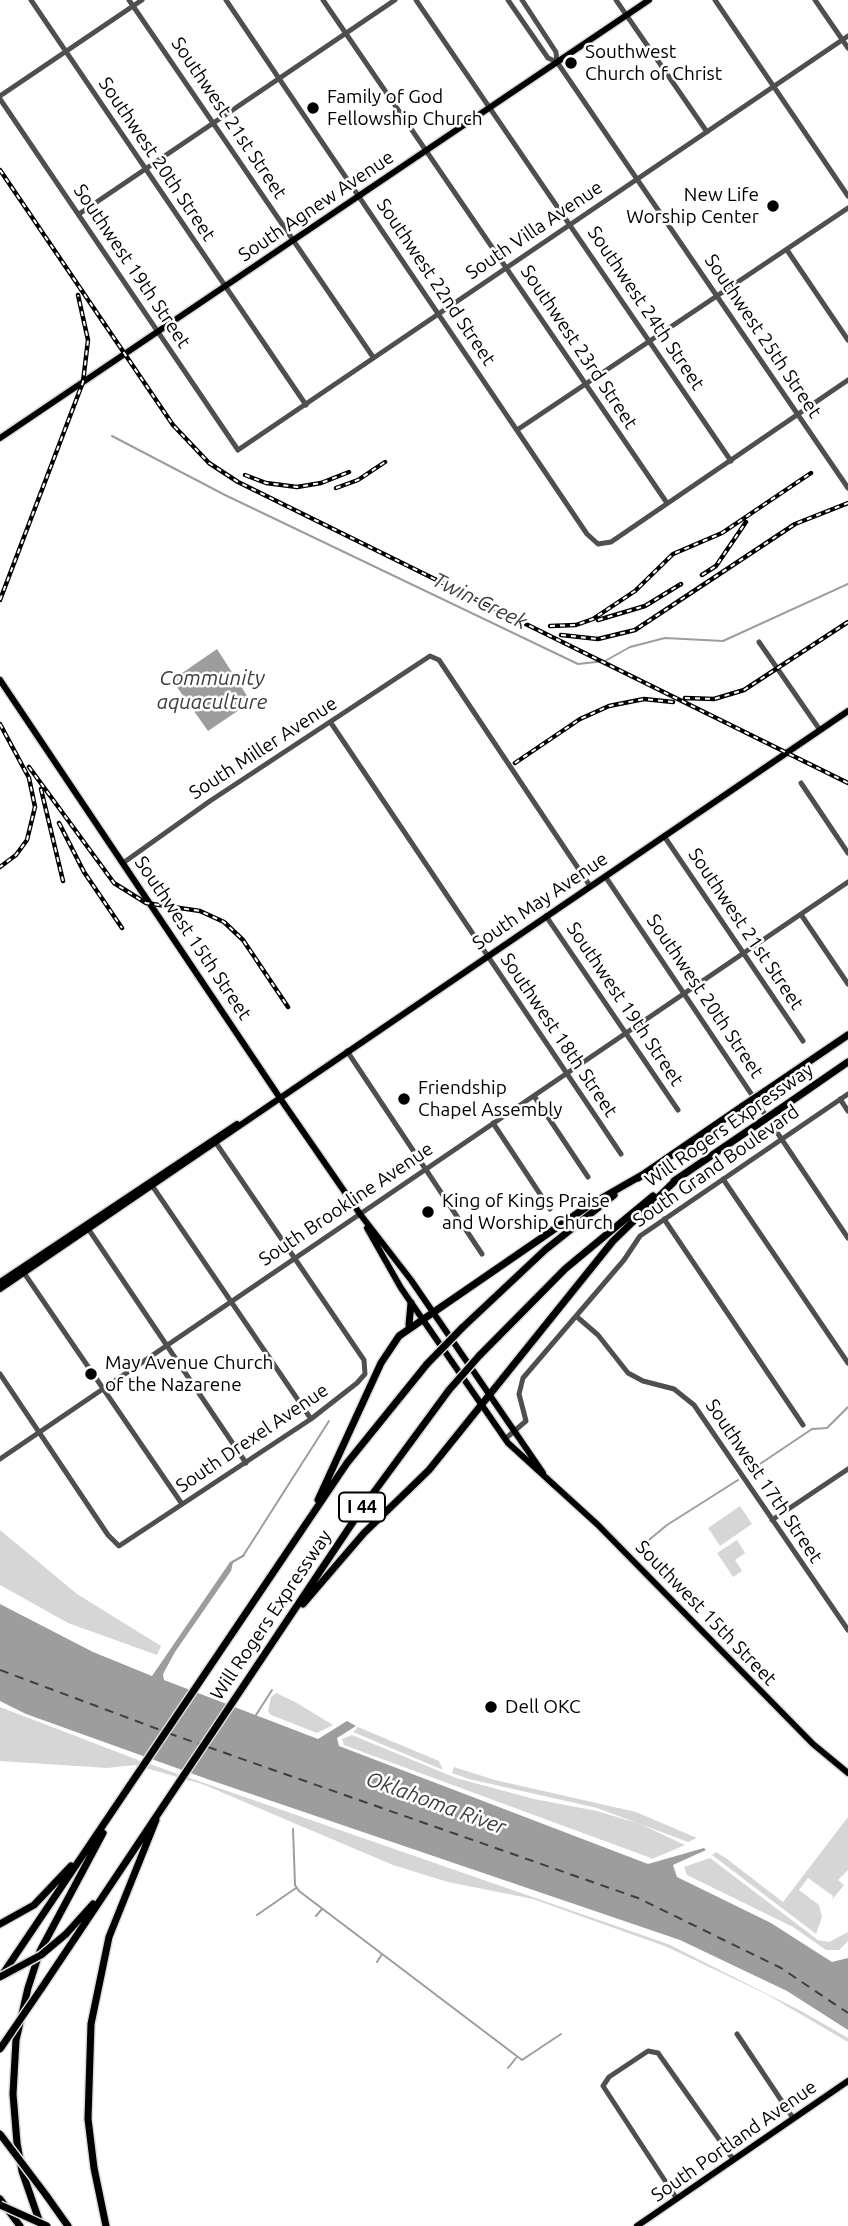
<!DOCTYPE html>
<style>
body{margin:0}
canvas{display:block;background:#fff}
</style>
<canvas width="848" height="2226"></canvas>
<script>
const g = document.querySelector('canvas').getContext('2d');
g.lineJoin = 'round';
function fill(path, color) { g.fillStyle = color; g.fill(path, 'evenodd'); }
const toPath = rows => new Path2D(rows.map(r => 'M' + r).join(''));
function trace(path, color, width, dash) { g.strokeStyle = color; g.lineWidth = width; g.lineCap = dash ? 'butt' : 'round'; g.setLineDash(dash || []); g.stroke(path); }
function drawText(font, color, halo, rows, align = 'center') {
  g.font = font + ' Ubuntu,sans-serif'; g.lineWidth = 5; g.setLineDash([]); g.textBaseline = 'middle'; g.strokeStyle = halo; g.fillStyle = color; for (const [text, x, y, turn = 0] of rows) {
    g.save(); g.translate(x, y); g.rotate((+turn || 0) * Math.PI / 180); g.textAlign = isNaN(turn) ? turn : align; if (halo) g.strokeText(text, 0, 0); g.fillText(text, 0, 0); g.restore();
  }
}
const green = toPath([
 [740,1506,752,1524,720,1546,708,1528],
 [0,1530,77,1594,161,1646,157,1655,68,1623,0,1585],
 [737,1540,745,1553,735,1560,742,1571,733,1577,717,1553],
 [276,1693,297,1703,333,1725,317,1733,271,1715,268,1711,271,1697],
 [0,1707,138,1760,668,1944,803,2012,848,2038,848,2042,766,1994,667,1947,533,1899,448,1882,393,1865,202,1784,135,1765,107,1768,0,1761],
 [358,1727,439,1761,443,1770,353,1732],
 [352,1735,456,1778,534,1799,597,1811,640,1824,685,1845,652,1859,648,1857,344,1745,342,1739],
 [454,1767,495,1780,636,1812,697,1838,688,1842,597,1808,469,1779,452,1773],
 [848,1817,848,1870,838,1880,844,1885,832,1900,833,1896,808,1878,799,1890,819,1905,822,1917,816,1934,712,1855,716,1852,727,1859,783,1902],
 [710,1858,818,1940,829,1942,848,1932,848,1941,839,1950,826,1950,793,1927,687,1875,684,1867]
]);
const water = toPath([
 [217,649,251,702,208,731,172,680],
 [244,1554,245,1556,233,1563,231,1571,175,1652,163,1674,164,1680,318,1739,347,1721,356,1726,337,1738,339,1746,648,1864,704,1848,706,1850,673,1865,677,1877,771,1923,832,1962,848,1958,848,2030,787,1991,680,1940,210,1780,26,1714,0,1701,0,1604,93,1652,152,1676,230,1562]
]);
const stream = toPath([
 [112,436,225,495,578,664,605,661,630,647,665,638,723,641,848,584],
 [748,1472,812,1429,827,1428,848,1407],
 [638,1549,667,1525,738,1480],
 [243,1556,329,1421],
 [256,1715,272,1690],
 [293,1829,295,1885,299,1891,522,2060,561,2034],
 [257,1915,296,1888],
 [316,1916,322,1909],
 [377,1962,382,1954],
 [508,2068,516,2058]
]);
const ferry = toPath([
 [0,1670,163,1731],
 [168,1733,199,1744],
 [208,1747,638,1898,781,1968,848,2013]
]);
const minor = toPath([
 [31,0,306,405],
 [129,0,373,357],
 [226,0,587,534,598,544,611,542,848,380],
 [323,0,667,503],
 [416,0,731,461],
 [508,0,548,58,557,62],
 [522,0,556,52,557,62,848,488],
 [616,0,707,132],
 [715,0,848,196],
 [815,0,848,48],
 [0,96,142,0],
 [0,99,238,450,848,36],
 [79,214,395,0],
 [787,250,848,340],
 [517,430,848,208],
 [759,642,820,730],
 [331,723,621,1154],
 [801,783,848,853],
 [664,836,803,1041],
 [123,863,210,801,430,656,439,660,590,886],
 [605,876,848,1238],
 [546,916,678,1110],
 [802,916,848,984],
 [347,1051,482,1254],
 [534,1096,588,1177],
 [840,1099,848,1111],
 [493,1123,550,1209],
 [723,1179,848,1363],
 [151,1184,311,1419],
 [664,1219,803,1425],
 [87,1227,246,1463],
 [22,1270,182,1504],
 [576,1316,598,1335,628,1373,643,1381,674,1389,694,1405,848,1630],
 [0,1374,108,1535,119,1546,311,1419,357,1383,365,1374,364,1360,214,1140],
 [505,1439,526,1421,519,1394,523,1378,624,1260,640,1236,848,1094],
 [0,1459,848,882],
 [772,1520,848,1469],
 [737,2034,793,2118],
 [677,2199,603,2086,609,2077,648,2051,658,2053,733,2159]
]);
const major = toPath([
 [0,438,649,0],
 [0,680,284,1104,360,1214,411,1280,543,1473],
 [367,1228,401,1288,508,1443,598,1525,813,1744,848,1773],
 [0,1282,237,1124],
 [0,1289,848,711],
 [637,2226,848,2081]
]);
const highway = toPath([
 [764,1092,848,1035],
 [777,1111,848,1062],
 [638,1178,743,1106],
 [674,1181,758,1124],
 [409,1325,411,1303],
 [462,1328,545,1250,614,1195],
 [479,1356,565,1269,653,1196],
 [318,1500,381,1363,399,1336,588,1206,642,1175],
 [303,1604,364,1533,429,1470,613,1241,677,1179],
 [0,1924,34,1905,71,1866],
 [66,1934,93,1904],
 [2,1975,347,1463,427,1364],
 [41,1989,363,1507,449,1390],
 [46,2195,68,2226],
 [0,2199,20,2226],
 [41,2226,22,2171,17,2143,13,2094,16,2040,28,1988,40,1951,103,1833],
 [106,2226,94,2168,88,2119,91,2024,109,1937,156,1820]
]);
const rail = toPath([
 [0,170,173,425,209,463,238,482,848,783],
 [245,475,266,483,297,487,321,483,349,472],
 [336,488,358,480,385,462],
 [702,575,716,566,746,522],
 [0,600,83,382,88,340,78,295],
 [598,620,645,606,681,584],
 [550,626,576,625,593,619,635,591,673,554,722,533,811,473],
 [561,635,598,639,635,630,795,524,848,503],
 [685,698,714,699,744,690,848,622],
 [0,724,29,778,35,807,27,840,16,855,0,867],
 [515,763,580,719,609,706,644,699,673,702],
 [29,767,114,883,146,903,200,911,224,922,243,940,288,1007],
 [41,789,63,881],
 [59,823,84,872,122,928]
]);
const highwayBridge = toPath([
 [743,1106,764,1092],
 [758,1124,777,1111],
 [427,1364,462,1328],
 [449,1390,479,1356],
 [0,1977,41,1955,66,1934],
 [0,2049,41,1989],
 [0,2134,46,2195],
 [0,2205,47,2226]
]);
const markers = [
 [571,63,7,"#000"],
 [313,108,7,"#000"],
 [773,206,7,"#000"],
 [404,1099,7,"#000"],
 [428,1212,7,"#000"],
 [91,1374,7,"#000"],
 [491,1707,7,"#000"]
];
const shields = [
 [362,1507,46]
];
const shieldNames = [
 ["I 44",362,1507]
];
const poiNames = [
 ["Southwest",585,52],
 ["Church of Christ",585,74],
 ["Family of God",327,97],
 ["Fellowship Church",327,119],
 ["New Life",759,195,"right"],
 ["Worship Center",759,217,"right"],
 ["Friendship",418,1088],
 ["Chapel Assembly",418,1110],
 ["King of Kings Praise",442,1201],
 ["and Worship Church",442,1223],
 ["May Avenue Church",105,1363],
 ["of the Nazarene",105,1385],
 ["Dell OKC",505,1707]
];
const streetNames = [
 ["Southwest 21st Street",229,118,56],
 ["Southwest 20th Street",157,159,56],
 ["South Agnew Avenue",316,206,-34],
 ["South Villa Avenue",534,230,-34],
 ["Southwest 19th Street",132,266,56],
 ["Southwest 22nd Street",436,282,56],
 ["Southwest 24th Street",646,308,56],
 ["Southwest 25th Street",763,336,56],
 ["Southwest 23rd Street",579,347,56],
 ["South Miller Avenue",263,748,-33],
 ["South May Avenue",540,901,-34],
 ["Southwest 21st Street",746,929,56],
 ["Southwest 15th Street",193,938,56],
 ["Southwest 20th Street",705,996,56],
 ["Southwest 19th Street",625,1004,56],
 ["Southwest 18th Street",559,1035,56],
 ["Will Rogers Expressway",729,1125,-35],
 ["South Grand Boulevard",716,1166,-35],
 ["South Brookline Avenue",346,1204,-34],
 ["South Drexel Avenue",252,1438,-34],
 ["Southwest 17th Street",764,1481,56],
 ["Southwest 15th Street",706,1613,46],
 ["Will Rogers Expressway",271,1615,-56],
 ["South Portland Avenue",734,2141,-35]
];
const waterNames = [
 ["Twin Creek",480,601,26],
 ["Community",212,678],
 ["aquaculture",212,702],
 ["Oklahoma River",436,1803,20]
];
fill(green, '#d6d6d6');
fill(water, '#9d9d9d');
trace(stream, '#9d9d9d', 2);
trace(ferry, '#3e3e3e', 2, [9, 7]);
trace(major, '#dbdbdb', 9);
trace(highway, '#dbdbdb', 10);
trace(minor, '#4f4f4f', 5);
trace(major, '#000', 6);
trace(highway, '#000', 7);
trace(rail, '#000', 4.5);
trace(rail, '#fff', 2, [5]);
trace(highwayBridge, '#dbdbdb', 10, []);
trace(highwayBridge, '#000', 7);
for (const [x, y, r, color] of markers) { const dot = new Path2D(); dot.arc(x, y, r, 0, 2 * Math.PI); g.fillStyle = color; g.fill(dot); trace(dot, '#fff', 2.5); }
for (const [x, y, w] of shields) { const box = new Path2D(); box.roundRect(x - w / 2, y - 14.5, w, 29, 5); g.fillStyle = '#fff'; g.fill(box); trace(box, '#000', 2); }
drawText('bold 18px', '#000', null, shieldNames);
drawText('19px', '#000', '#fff', poiNames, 'left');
drawText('19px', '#000', '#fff', streetNames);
drawText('italic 21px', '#3e3e3e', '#fff', waterNames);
</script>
